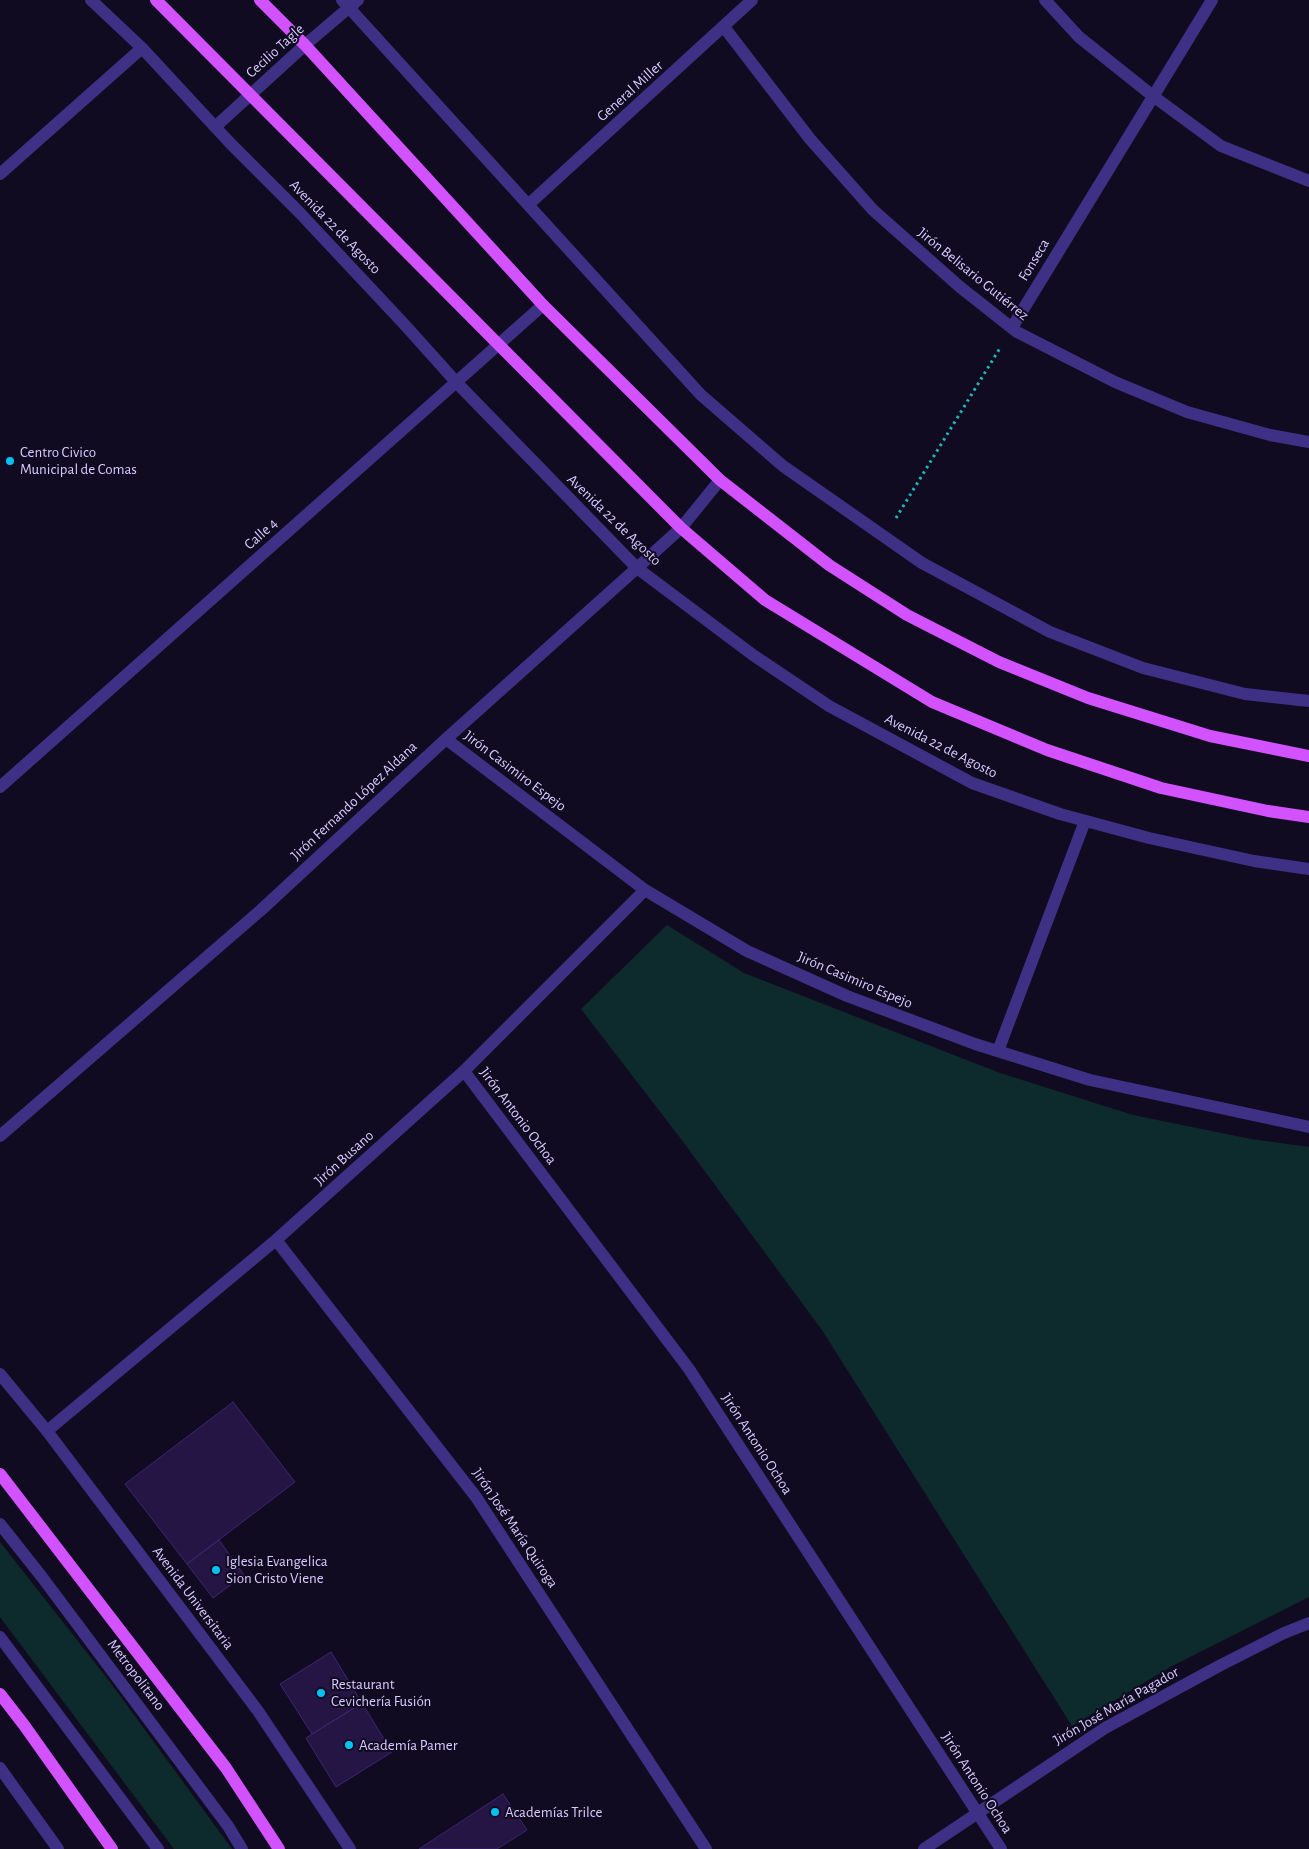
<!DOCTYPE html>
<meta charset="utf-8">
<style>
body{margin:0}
canvas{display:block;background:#110b21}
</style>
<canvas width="1309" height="1849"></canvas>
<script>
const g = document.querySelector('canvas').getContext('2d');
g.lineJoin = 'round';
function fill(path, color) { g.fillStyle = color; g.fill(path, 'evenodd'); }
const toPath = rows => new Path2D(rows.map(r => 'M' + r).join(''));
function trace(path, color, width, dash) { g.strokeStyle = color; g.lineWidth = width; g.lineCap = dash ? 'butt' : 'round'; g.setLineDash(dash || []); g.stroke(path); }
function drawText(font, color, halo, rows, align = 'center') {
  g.font = font + ' "Alegreya Sans",sans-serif'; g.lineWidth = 4; g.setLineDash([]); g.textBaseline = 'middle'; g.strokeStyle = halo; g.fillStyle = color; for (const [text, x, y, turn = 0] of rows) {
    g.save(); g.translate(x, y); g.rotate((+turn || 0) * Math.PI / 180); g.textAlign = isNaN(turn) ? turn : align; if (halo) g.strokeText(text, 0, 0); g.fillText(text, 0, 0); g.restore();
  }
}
const green = toPath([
 [667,925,744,973,1000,1073,1133,1115,1251,1139,1309,1147,1309,1597,1172,1666,1072,1726,822,1330,681,1139,581,1009],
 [0,1542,110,1682,232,1849,174,1849,0,1617]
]);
const building = toPath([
 [233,1402,295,1482,187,1564,125,1484,233,1402],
 [219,1540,244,1575,213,1598,187,1564,219,1540],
 [331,1652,362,1703,312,1734,280,1684,331,1652],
 [362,1703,392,1752,336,1787,306,1738,362,1703],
 [503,1794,527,1830,497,1849,419,1849,503,1794]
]);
const path = toPath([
 [896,518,1000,348]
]);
const service = toPath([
 [0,1524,42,1577,228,1826,242,1849],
 [0,1637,158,1849]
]);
const minor = toPath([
 [91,0,142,48,230,143,299,212,404,324,457,383,637,568,753,655,829,706,972,783,1060,814,1149,838,1254,861,1309,869],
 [342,0,701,395,783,466,922,563,1050,632,1143,668,1245,694,1309,701],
 [1045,0,1079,37,1153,96,1221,146,1309,181],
 [724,27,810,139,873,210,960,287,1017,332,1115,382,1187,412,1270,435,1309,442],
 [215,127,305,45,358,0],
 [0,174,142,48],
 [529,204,752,0],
 [1013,326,1212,0],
 [446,739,645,890,747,951,847,996,975,1044,1090,1080,1309,1127],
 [0,787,543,305],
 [998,1051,1085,821],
 [464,1071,689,1369,1001,1849],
 [0,1136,261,910,446,739,637,568,681,528,720,480],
 [276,1240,476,1497,706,1849],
 [47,1431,276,1240,464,1071,645,890],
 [924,1849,1105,1728,1219,1666,1284,1633,1309,1623]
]);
const tertiary = toPath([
 [0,1374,47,1431,258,1711,350,1849],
 [0,1768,58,1849]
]);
const primary = toPath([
 [156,0,681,528,765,600,932,702,1047,750,1161,788,1268,811,1309,817],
 [260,0,305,45,543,305,720,480,829,565,907,615,999,662,1088,698,1210,736,1309,756],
 [0,1474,226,1768,279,1849],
 [0,1694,24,1725,112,1849]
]);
const markers = [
 [10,461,5,"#00c1f6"],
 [216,1570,5,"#00c1f6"],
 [321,1693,5,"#00c1f6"],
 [349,1745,5,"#00c1f6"],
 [495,1812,5,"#00c1f6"]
];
const streetNames = [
 ["Cecilio Tagle",275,51,-42],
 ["General Miller",630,91,-42],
 ["Avenida 22 de Agosto",335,227,46],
 ["Fonseca",1034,260,-59],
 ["Jirón Belisario Gutiérrez",973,274,39],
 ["Avenida 22 de Agosto",614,520,44],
 ["Calle 4",261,534,-42],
 ["Avenida 22 de Agosto",941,746,27],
 ["Jirón Casimiro Espejo",515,771,37],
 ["Jirón Fernando López Aldana",354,801,-43],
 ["Jirón Casimiro Espejo",855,980,23],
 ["Jirón Antonio Ochoa",518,1116,53],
 ["Jirón Busano",344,1158,-42],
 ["Jirón Antonio Ochoa",757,1444,57],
 ["Jirón José María Quiroga",515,1528,56],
 ["Avenida Universitaria",193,1598,53],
 ["Metropolitano",136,1675,53],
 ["Jirón José María Pagador",1116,1706,-30],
 ["Jirón Antonio Ochoa",977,1783,57]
];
const poiNames = [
 ["Centro Civico",20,452],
 ["Municipal de Comas",20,469],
 ["Iglesia Evangelica",226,1561],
 ["Sion Cristo Viene",226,1578],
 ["Restaurant",331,1684],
 ["Cevichería Fusión",331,1701],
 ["Academía Pamer",359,1745],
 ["Academías Trilce",505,1812]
];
fill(green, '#0d2a2c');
fill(building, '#241544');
trace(building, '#3d2473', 1);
trace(path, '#21b5bd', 3, [2.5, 4]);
trace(service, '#3e3185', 12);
trace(minor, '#3e3185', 12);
trace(tertiary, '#3e3185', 12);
trace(primary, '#d252ff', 12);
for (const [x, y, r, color] of markers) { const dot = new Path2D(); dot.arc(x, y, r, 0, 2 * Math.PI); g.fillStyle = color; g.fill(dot); trace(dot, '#110b21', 2); }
drawText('15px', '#d7cbff', '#110b21', streetNames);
drawText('15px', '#d7cbff', '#110b21', poiNames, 'left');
</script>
